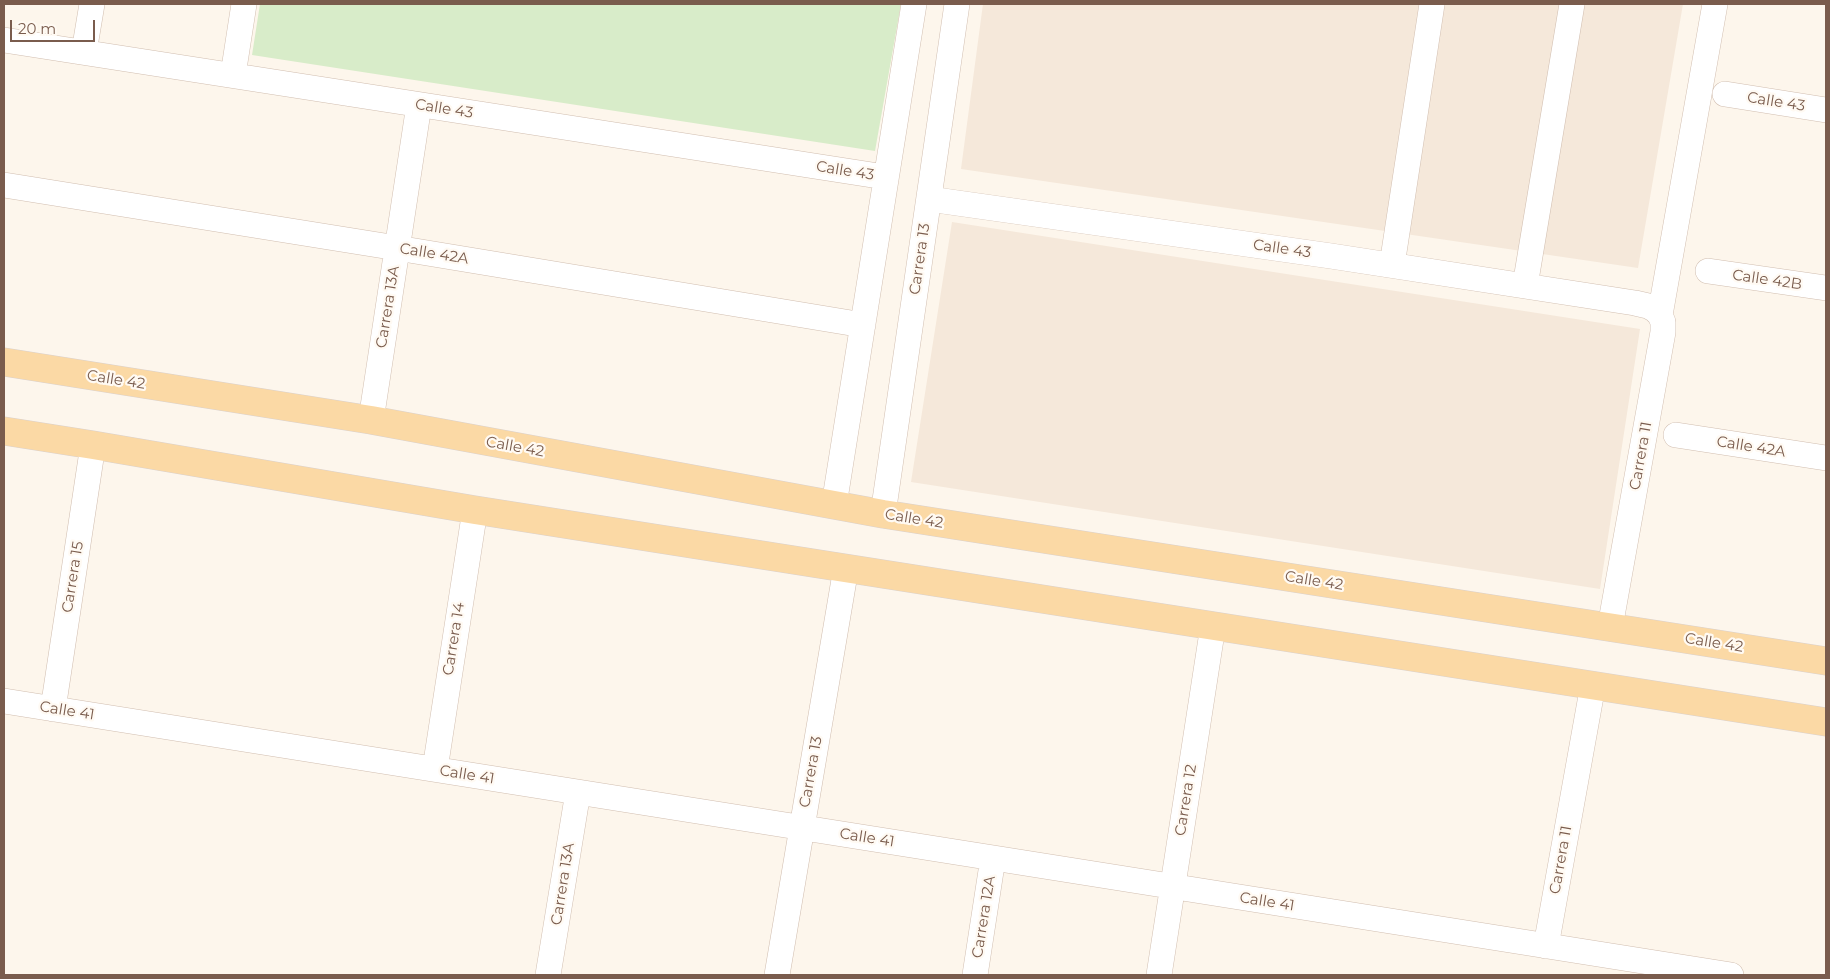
<!DOCTYPE html>
<style>
body{margin:0}
#map{position:relative;width:1830px;height:979px;overflow:hidden;background:#fdf6ec;font-family:Montserrat,sans-serif}
canvas{display:block}
.frame{position:absolute;inset:0;border:5px solid #7a5c4d;pointer-events:none}
.scale{position:absolute;left:10px;top:20px;width:85px;height:22px;box-sizing:border-box;border:2px solid #7a5c4d;border-top:0;padding-left:6px;font-size:15px;line-height:18px;white-space:nowrap;color:#7a5c4d;-webkit-text-stroke:4px #fffaf3;paint-order:stroke}
</style>
<div id="map">
<canvas width="1830" height="979"></canvas>
<div class="frame"></div>
<div class="scale">20 m</div>
</div>
<script>
const g = document.querySelector('canvas').getContext('2d');
g.lineJoin = 'round';
function fill(path, color) { g.fillStyle = color; g.fill(path, 'evenodd'); }
const toPath = rows => new Path2D(rows.map(r => 'M' + r).join(''));
function trace(path, color, width, dash) { g.strokeStyle = color; g.lineWidth = width; g.lineCap = dash ? 'butt' : 'round'; g.setLineDash(dash || []); g.stroke(path); }
function drawText(font, color, halo, rows, align = 'center') {
  g.font = font + ' Montserrat,sans-serif'; g.lineWidth = 4.5; g.setLineDash([]); g.textBaseline = 'middle'; g.strokeStyle = halo; g.fillStyle = color; for (const [text, x, y, turn = 0] of rows) {
    g.save(); g.translate(x, y); g.rotate((+turn || 0) * Math.PI / 180); g.textAlign = isNaN(turn) ? turn : align; if (halo) g.strokeText(text, 0, 0); g.fillText(text, 0, 0); g.restore();
  }
}
const residential = toPath([
 [983,4,1683,4,1638,268,961,169],
 [952,222,1640,329,1600,589,911,482]
]);
const green = toPath([
 [260,4,901,4,875,151,252,55]
]);
const minor = toPath([
 [4,40,885,177],
 [84,52,92,4],
 [233,75,244,4],
 [1725,94,1826,110],
 [4,185,397,248,863,325],
 [929,199,1331,256,1635,303,1648,306,1655,310,1660,315,1663,322,1663,332,1610,627],
 [1392,265,1432,4],
 [1708,271,1826,288],
 [1525,286,1572,4],
 [1660,315,1715,4],
 [371,420,419,105],
 [1676,435,1826,458],
 [834,505,914,4],
 [883,514,957,4],
 [4,701,1731,975],
 [53,709,93,445],
 [435,769,475,510],
 [1546,946,1593,685],
 [548,975,578,792],
 [777,975,846,568],
 [975,975,993,858],
 [1159,975,1213,626]
]);
const primary = toPath([
 [4,362,371,420,883,514,1826,661],
 [4,431,93,445,475,510,1826,722]
]);
const streetNames = [
 ["Calle 43",1776,102,9],
 ["Calle 43",444,109,9],
 ["Calle 43",845,171,9],
 ["Calle 43",1282,249,8],
 ["Calle 42A",434,254,9],
 ["Carrera 13",920,259,-82],
 ["Calle 42B",1767,280,8],
 ["Carrera 13A",388,307,-81],
 ["Calle 42",116,380,9],
 ["Calle 42",515,447,10],
 ["Calle 42A",1751,447,9],
 ["Carrera 11",1641,456,-80],
 ["Calle 42",914,519,9],
 ["Carrera 15",73,577,-81],
 ["Calle 42",1314,581,9],
 ["Carrera 14",454,639,-81],
 ["Calle 42",1714,643,9],
 ["Calle 41",67,711,9],
 ["Carrera 13",811,772,-80],
 ["Calle 41",467,775,9],
 ["Carrera 12",1186,800,-81],
 ["Calle 41",867,838,9],
 ["Carrera 11",1561,860,-80],
 ["Carrera 13A",563,884,-81],
 ["Calle 41",1267,902,9],
 ["Carrera 12A",984,917,-81]
];
fill(residential, '#f5e8da');
fill(green, '#d8ecc9');
trace(minor, '#d1beb0', 26);
trace(primary, '#dad1cd', 29);
trace(minor, '#fff', 25);
trace(primary, '#fbd9a5', 28);
drawText('15px', '#7a5c4d', '#fffaf3', streetNames);
</script>
